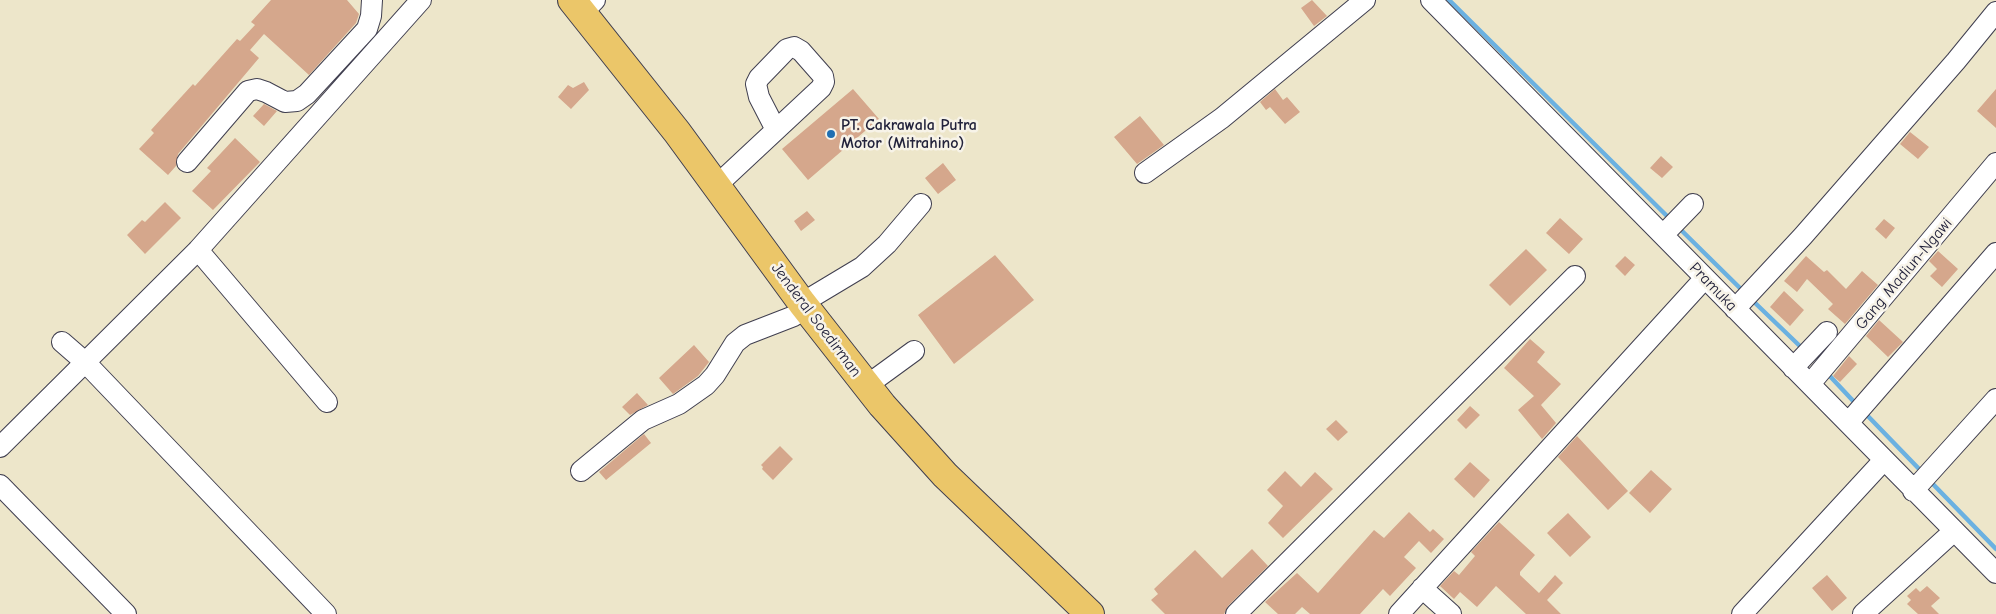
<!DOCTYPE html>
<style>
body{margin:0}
canvas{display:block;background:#ede6ca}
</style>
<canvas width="1996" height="614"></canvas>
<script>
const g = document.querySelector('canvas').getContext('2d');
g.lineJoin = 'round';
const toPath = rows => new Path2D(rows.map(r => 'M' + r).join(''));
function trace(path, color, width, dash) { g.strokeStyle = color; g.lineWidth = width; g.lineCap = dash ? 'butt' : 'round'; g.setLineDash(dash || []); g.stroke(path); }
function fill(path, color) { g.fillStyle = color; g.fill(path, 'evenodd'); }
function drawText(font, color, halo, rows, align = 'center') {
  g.font = font + ' "Comic Neue",sans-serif'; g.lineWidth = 5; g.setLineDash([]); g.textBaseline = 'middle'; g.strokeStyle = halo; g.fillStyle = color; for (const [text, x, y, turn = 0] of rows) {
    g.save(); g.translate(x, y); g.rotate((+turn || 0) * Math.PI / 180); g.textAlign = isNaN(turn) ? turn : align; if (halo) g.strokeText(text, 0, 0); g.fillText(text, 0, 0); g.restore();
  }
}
const stream = toPath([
 [1449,0,1670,219],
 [1677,226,1745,293],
 [1752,300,1804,350],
 [1827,373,1856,404],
 [1863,411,1922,472],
 [1929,480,1996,549]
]);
const building = toPath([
 [271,0,347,0,359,14,356,23,309,75,264,34,250,50,259,58,178,154,176,166,168,175,139,149,154,133,151,130,193,84,195,86,237,39,240,41,255,25,251,22],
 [1312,0,1327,16,1314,26,1301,8],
 [584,82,589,90,571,109,558,97,568,85,573,88],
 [853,89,879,119,808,180,782,149],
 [1275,89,1283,100,1287,97,1300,112,1285,124,1270,107,1266,110,1260,102],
 [1996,89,1996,128,1977,111],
 [264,104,277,111,264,126,253,116],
 [1140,116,1164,145,1137,164,1114,137],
 [1910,132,1929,147,1918,159,1900,144],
 [235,138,260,162,213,210,192,191,211,171,207,168],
 [1661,156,1673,167,1662,178,1650,168],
 [943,163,956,180,938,194,925,178],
 [165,202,181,218,145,254,127,235,142,220,145,222],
 [807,211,815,220,801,231,794,221],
 [1560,218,1583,239,1569,254,1546,233],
 [1884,219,1895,228,1886,239,1875,229],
 [1526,249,1547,270,1510,306,1489,285],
 [1938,251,1958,269,1942,287,1930,276,1937,269,1929,261],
 [995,255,1034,300,954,364,918,315],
 [1625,256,1635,265,1625,276,1615,266],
 [1806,256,1824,272,1827,270,1846,289,1862,271,1878,285,1845,324,1828,309,1833,304,1807,279,1797,292,1784,281],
 [1784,291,1804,310,1790,326,1770,307],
 [1879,320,1903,342,1888,357,1866,336],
 [1530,339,1545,352,1537,362,1561,384,1541,405,1556,423,1542,439,1518,410,1534,396,1504,368],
 [694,345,709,362,698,376,673,394,659,378],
 [1849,356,1857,364,1840,382,1833,376],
 [637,393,648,405,630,415,622,407],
 [1470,406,1480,415,1466,429,1457,420],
 [1336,420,1348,432,1338,441,1326,429],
 [644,434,651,443,606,480,599,472],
 [1577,436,1628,491,1608,510,1558,457],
 [780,446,793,459,773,480,762,469,763,467,761,465],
 [1470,462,1490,480,1474,498,1454,479],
 [1651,470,1672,489,1650,513,1629,493],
 [1285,471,1301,487,1315,472,1333,489,1283,538,1268,523,1283,506,1267,490],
 [1409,512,1430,532,1433,529,1444,539,1431,553,1419,541,1404,557,1416,568,1390,596,1383,589,1360,614,1310,614,1302,607,1295,614,1278,614,1265,602,1297,573,1318,593,1374,530,1384,538],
 [1568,513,1591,537,1570,557,1547,533],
 [1499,522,1535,555,1520,572,1520,575,1539,593,1555,575,1563,583,1547,600,1561,614,1526,614,1496,586,1477,607,1460,592,1454,599,1440,586,1454,571,1459,575,1475,556,1471,552],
 [1252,549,1268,566,1228,606,1224,614,1165,614,1151,600,1158,594,1154,589,1195,550,1222,578],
 [1827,575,1847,598,1832,611,1812,588],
 [1927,586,1940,598,1931,606,1939,614,1918,614,1907,604,1911,600,1907,596,1916,588,1920,592]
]);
const minor = toPath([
 [1431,0,1996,573],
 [582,13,595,0],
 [187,162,248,91,257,89,266,92,285,102,297,101,307,94,367,29,371,16,372,0],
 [1145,173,1222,118,1365,0],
 [716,186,821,88,824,82,823,76,801,51,794,47,787,49,759,78,756,84,759,97,776,130],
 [1663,235,1693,204],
 [198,250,327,402],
 [802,303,862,267,887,244,921,204],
 [1735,309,1803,236,1956,61,1996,12],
 [62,342,85,362,326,614],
 [1793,368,1827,332],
 [1810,384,1996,163],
 [866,386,914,351],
 [1848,423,1996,253],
 [0,447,198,250,421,0],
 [581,471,643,420,679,404,706,385,715,375,735,343,745,335,794,316],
 [0,485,126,614],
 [1913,491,1996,399],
 [1422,588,1451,614],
 [1236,614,1575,276],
 [1399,614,1705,278],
 [1742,614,1884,460],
 [1863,614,1954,531]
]);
const highway = toPath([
 [572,0,677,132,802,303,882,405,945,475,1090,614]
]);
const markers = [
 [831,134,5,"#1f6fb2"]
];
const poiNames = [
 ["PT. Cakrawala Putra",841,125],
 ["Motor (Mitrahino)",841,143]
];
const streetNames = [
 ["Gang Madiun-Ngawi",1904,274,-50],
 ["Pramuka",1713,287,46],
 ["Jenderal Soedirman",816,320,53]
];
trace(stream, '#6bb1e1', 4.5);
fill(building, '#d5a78c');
trace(minor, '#403f50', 22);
trace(highway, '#403f50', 30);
trace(minor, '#fff', 20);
trace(highway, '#ebc669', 28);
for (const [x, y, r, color] of markers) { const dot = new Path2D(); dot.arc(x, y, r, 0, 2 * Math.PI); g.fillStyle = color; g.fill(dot); trace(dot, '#f7f3e8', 2); }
drawText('bold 16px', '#22223b', '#f7f3e8', poiNames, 'left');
drawText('16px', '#22223b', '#f7f3e8', streetNames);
</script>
